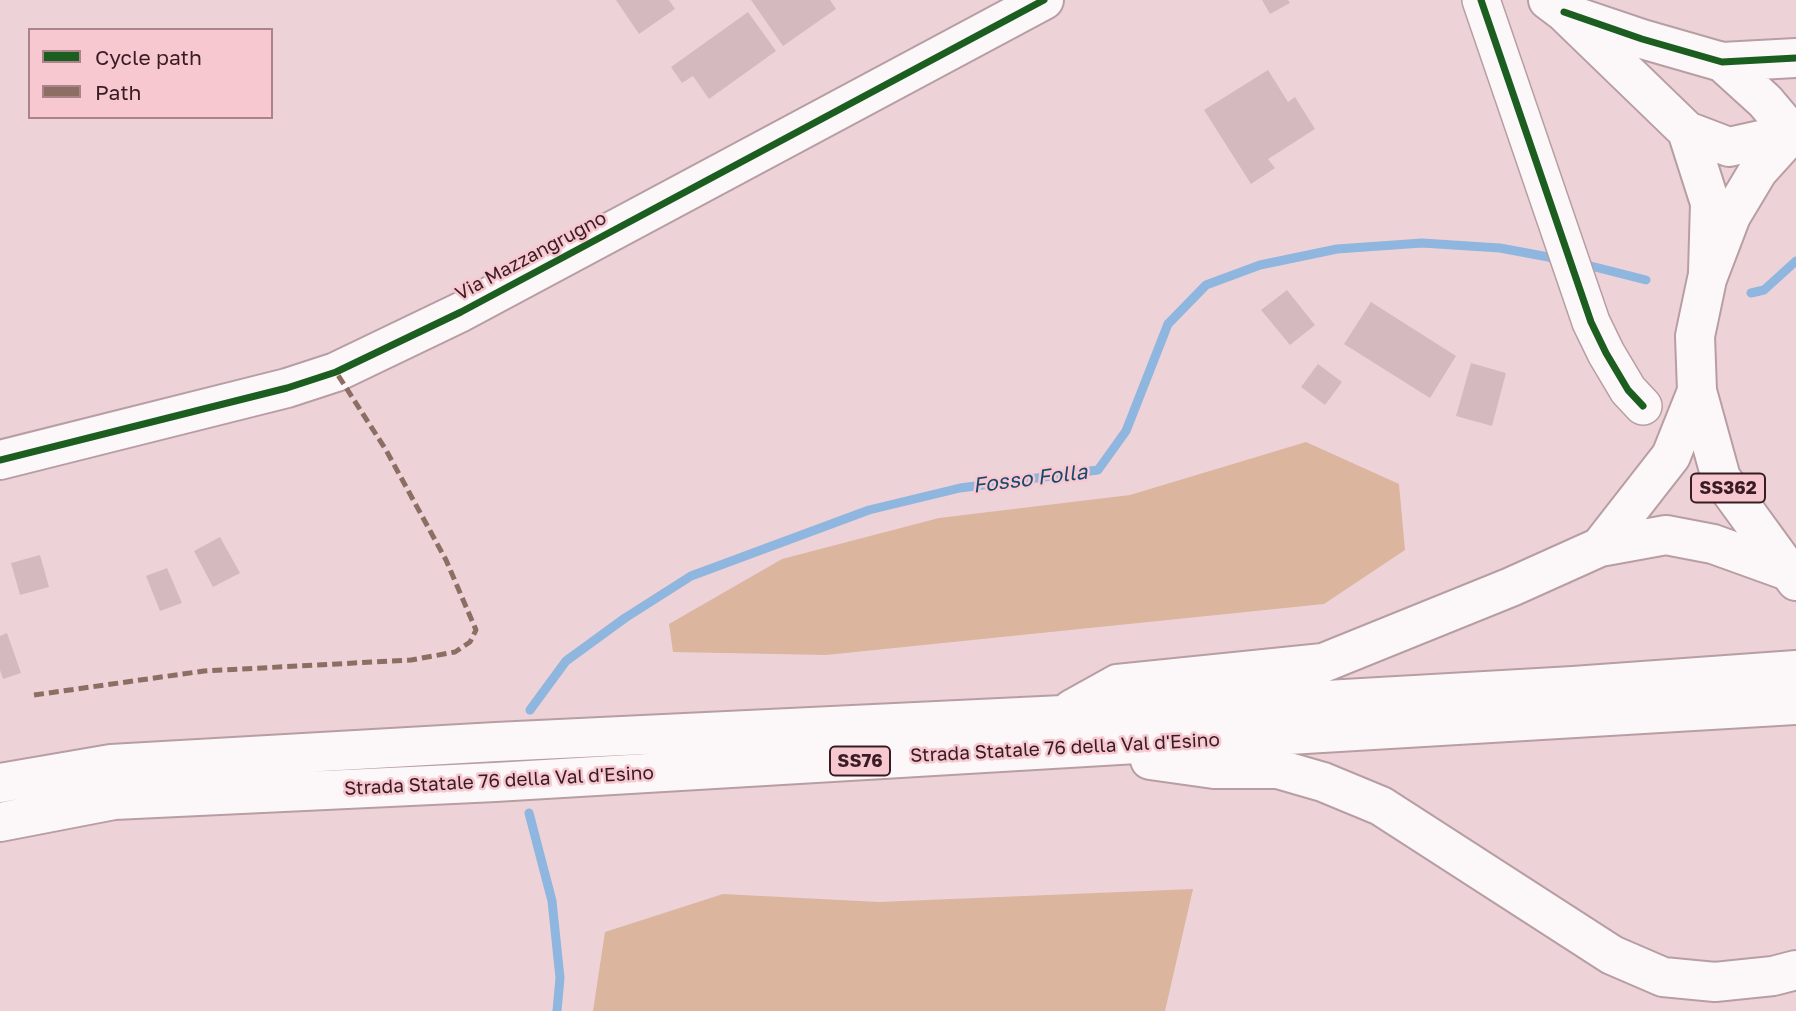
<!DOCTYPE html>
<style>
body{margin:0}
#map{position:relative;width:1796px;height:1011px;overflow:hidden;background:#edd3d8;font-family:"Golos Text",sans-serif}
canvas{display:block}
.legend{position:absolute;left:28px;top:28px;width:245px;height:91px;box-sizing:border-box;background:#f8c8d1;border:2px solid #ac838b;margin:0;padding:9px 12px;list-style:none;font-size:21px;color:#391c23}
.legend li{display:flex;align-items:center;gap:14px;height:35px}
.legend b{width:35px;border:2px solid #ac838b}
</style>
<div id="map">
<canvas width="1796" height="1011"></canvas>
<ul class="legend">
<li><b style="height:9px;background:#1b5e20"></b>Cycle path</li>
<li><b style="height:9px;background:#8d6e63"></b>Path</li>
</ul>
</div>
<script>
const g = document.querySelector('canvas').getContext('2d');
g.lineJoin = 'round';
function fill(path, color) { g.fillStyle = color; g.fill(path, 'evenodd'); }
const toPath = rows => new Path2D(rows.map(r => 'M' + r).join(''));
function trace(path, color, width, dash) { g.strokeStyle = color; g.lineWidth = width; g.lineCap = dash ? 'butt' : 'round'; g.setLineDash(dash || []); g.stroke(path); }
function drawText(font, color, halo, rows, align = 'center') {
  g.font = font + ' "Golos Text",sans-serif'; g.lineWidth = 5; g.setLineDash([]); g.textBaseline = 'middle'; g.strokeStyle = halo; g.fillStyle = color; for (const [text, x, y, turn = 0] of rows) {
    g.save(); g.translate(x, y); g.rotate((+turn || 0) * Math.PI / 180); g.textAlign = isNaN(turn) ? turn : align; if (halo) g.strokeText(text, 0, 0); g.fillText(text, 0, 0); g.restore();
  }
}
const green = toPath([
 [1306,442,1399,484,1405,550,1324,604,826,655,673,652,669,624,782,559,939,518,1130,495],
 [1193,889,1165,1011,593,1011,605,932,723,894,879,902]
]);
const stream = toPath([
 [1579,263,1646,280],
 [1751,293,1764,290,1796,261],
 [530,710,566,661,625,618,691,576,869,510,960,488,1098,470,1126,431,1168,324,1206,285,1260,265,1337,249,1422,243,1500,248,1559,259],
 [529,813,552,901,560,978,557,1011]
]);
const building = toPath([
 [616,0,669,0,675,9,639,34],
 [751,0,830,0,836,9,783,46],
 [1262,0,1288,0,1290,3,1270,14],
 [748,12,776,51,709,99,693,76,682,83,671,67],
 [1268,70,1288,102,1295,97,1315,129,1268,159,1275,168,1251,184,1204,110],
 [1287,290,1315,325,1290,345,1261,310],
 [1371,302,1456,356,1430,398,1344,344],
 [1471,363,1506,373,1492,426,1456,416],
 [1318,364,1342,382,1325,405,1301,387],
 [220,537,240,573,213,587,194,551],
 [40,555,49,587,20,595,11,563],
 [167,568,182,603,160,611,146,576],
 [7,633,21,673,3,679,0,670,0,636]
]);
const street = toPath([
 [1481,0,1591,322,1606,353,1628,390,1643,406]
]);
const secondary = toPath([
 [1548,0,1564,12,1687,131,1729,147,1792,133,1765,101,1722,62],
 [1574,16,1642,39,1722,62,1796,58],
 [1687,131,1710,203,1708,272],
 [0,460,287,388,336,372,461,312,1044,0]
]);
const primary = toPath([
 [1796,129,1758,171,1731,216,1707,279,1695,336,1697,391,1721,478,1796,581]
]);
const highway = toPath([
 [1792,133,1796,134],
 [1600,547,1671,456,1697,391],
 [1072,709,1117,684,1323,663,1511,587,1600,547,1666,535,1713,544,1788,571],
 [1150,760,1214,769,1278,769,1323,782,1381,806,1612,955,1663,977,1715,982,1773,976,1796,970],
 [0,783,111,764,496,742,1063,715,1573,686,1796,670],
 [0,822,114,800,495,782,1796,705]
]);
const quiet = toPath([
 [34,695,204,671,411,660,455,652,470,642,476,630,446,560,386,450,336,372]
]);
const cycleway = toPath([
 [1481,0,1591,322,1606,353,1628,390,1643,406],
 [1564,12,1642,39,1722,62,1796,58],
 [0,460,287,388,336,372,461,312,1044,0]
]);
const shields = [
 [1728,488,74],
 [860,761,60]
];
const shieldNames = [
 ["SS362",1728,488],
 ["SS76",860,761]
];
const streetNames = [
 ["Via Mazzangrugno",531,256,-28],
 ["Strada Statale 76 della Val d'Esino",1065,748,-3],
 ["Strada Statale 76 della Val d'Esino",499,781,-3]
];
const waterNames = [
 ["Fosso Folla",1030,479,-7]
];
fill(green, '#dbb59e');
trace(stream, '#8eb6de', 9);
fill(building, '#d4babf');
trace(street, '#b79ea3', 40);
trace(secondary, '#b79ea3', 42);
trace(primary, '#b79ea3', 42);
trace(highway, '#b79ea3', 42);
trace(street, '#fcf8f9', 37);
trace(secondary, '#fcf8f9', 38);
trace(primary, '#fcf8f9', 38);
trace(highway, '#fcf8f9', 38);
trace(quiet, '#8d6e63', 5, [10, 5]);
trace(cycleway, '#1b5e20', 7);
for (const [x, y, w] of shields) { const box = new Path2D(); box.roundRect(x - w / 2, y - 14.5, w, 29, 5); g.fillStyle = '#f8c8d1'; g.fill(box); trace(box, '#391c23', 2); }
drawText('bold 18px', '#391c23', null, shieldNames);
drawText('19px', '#391c23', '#f8c8d1', streetNames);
drawText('italic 21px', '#16496e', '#f8c8d1', waterNames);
</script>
